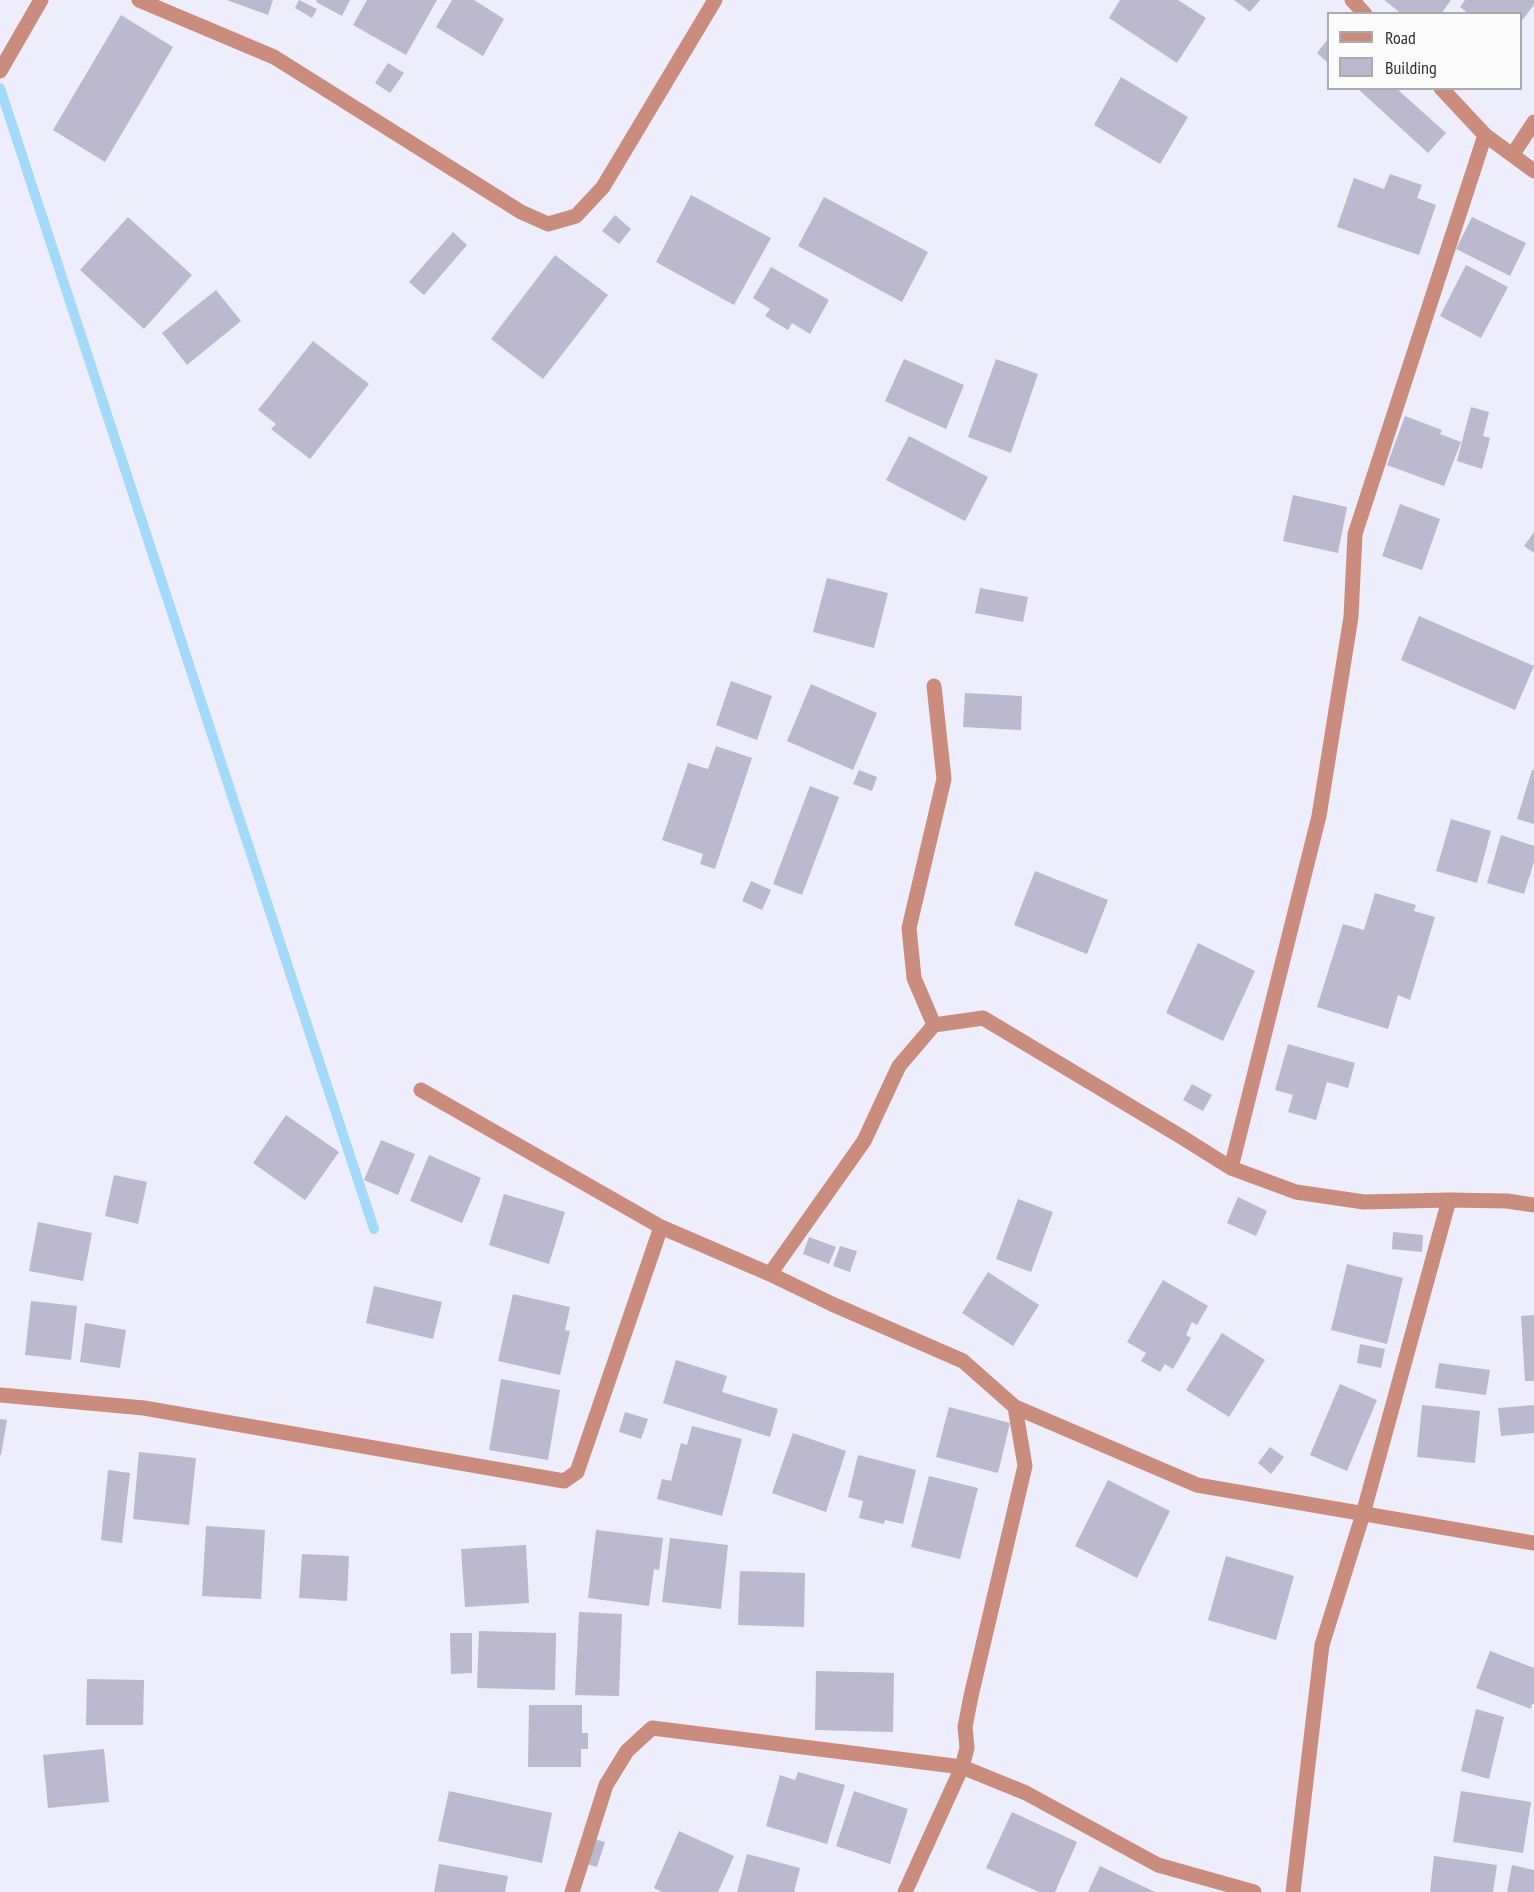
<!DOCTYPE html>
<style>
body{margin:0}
#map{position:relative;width:1534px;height:1892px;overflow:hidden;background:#eeedfb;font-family:"PT Sans Narrow",sans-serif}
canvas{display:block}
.legend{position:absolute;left:1327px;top:12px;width:195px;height:78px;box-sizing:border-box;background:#fcfcfc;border:2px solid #abaaae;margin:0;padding:8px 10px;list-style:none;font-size:18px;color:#313039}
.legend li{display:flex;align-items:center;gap:12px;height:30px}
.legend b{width:30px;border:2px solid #abaaae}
</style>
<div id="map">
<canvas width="1534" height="1892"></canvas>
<ul class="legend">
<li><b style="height:8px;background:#ca8c7c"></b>Road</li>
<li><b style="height:16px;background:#bbb8cf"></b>Building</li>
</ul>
</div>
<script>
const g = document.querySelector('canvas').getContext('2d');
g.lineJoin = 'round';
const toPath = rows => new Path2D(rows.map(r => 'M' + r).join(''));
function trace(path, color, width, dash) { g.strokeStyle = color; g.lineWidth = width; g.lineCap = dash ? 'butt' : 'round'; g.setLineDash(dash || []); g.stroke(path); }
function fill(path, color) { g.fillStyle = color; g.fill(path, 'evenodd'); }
const stream = toPath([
 [0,88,374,1229]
]);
const building = toPath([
 [227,0,273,0,268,15],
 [299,0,317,9,312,18,295,8],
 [317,0,350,0,342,16,316,2],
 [367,0,437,0,406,55,353,25],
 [452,0,474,0,504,19,483,56,436,27],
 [1120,0,1178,0,1206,18,1177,63,1109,18],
 [1234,0,1260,0,1250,12],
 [1384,0,1451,0,1441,14,1402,14],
 [1465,0,1534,0,1534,5,1520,23,1520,14,1469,14,1460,7],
 [121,15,173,47,105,162,53,130],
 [1328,39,1328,63,1317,53],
 [388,63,404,73,390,93,375,83],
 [1121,77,1188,117,1160,164,1094,125],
 [1357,88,1396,88,1446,133,1428,153],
 [1390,174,1422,185,1417,198,1436,205,1419,255,1337,227,1354,178,1384,189],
 [691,195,771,238,734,305,656,262],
 [824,197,928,252,902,302,798,246],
 [615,215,631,229,619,244,602,231],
 [128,217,192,275,144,329,80,270],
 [1472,217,1526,243,1510,276,1456,249],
 [453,232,467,245,424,295,409,282],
 [555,255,608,295,543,379,491,339],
 [1466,265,1508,287,1481,338,1440,316],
 [771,267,829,300,810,334,792,323,788,330,765,316,770,309,753,298],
 [216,290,241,321,187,365,162,333],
 [313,341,369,384,310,459,271,429,276,424,258,410],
 [904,359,964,385,946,429,885,401],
 [996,359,1038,374,1011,453,968,437],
 [1471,407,1489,412,1483,436,1490,438,1482,469,1457,461],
 [1405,416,1442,430,1440,434,1461,442,1444,486,1387,465],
 [909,436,988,477,965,521,886,480],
 [1293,495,1347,507,1338,553,1283,541],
 [1400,504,1440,519,1422,570,1382,556],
 [1534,532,1534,553,1524,546],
 [827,578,888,593,874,648,813,632],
 [980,588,1028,597,1023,622,975,613],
 [1419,616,1534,666,1515,710,1401,660],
 [731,681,772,696,757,740,716,725],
 [811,684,877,713,853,770,787,741],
 [965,693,1022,696,1021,730,963,727],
 [716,746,752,758,715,869,700,864,703,854,662,840,688,763,708,769],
 [859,770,877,777,872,791,853,784],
 [1532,770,1534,770,1534,824,1517,819],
 [810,786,839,797,802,895,773,884],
 [1451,819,1491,831,1477,883,1436,871],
 [1501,835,1534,846,1534,862,1524,894,1487,883],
 [1035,871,1108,900,1087,954,1014,925],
 [751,881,771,890,762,910,742,901],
 [1375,893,1416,905,1414,911,1435,917,1410,1000,1398,995,1388,1029,1317,1007,1343,924,1364,930],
 [1198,943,1255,971,1223,1041,1166,1013],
 [1288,1044,1355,1063,1348,1088,1327,1082,1316,1120,1288,1112,1293,1095,1275,1090],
 [1192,1084,1212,1095,1203,1111,1183,1100],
 [286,1115,339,1152,305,1200,253,1163],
 [381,1140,415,1154,398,1195,364,1180],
 [429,1155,481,1178,462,1223,410,1201],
 [114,1175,147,1182,138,1224,105,1216],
 [504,1194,565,1212,549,1264,489,1245],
 [1238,1197,1267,1211,1256,1236,1227,1223],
 [1018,1199,1053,1212,1031,1272,996,1259],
 [38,1222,92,1233,83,1281,29,1271],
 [1393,1232,1423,1235,1422,1252,1392,1249],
 [809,1237,836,1247,829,1264,803,1254],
 [840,1246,857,1251,850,1272,833,1266],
 [1347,1264,1403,1278,1387,1344,1331,1330],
 [988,1272,1039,1305,1013,1346,962,1313],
 [1163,1280,1208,1306,1197,1325,1192,1322,1186,1335,1191,1338,1173,1369,1165,1364,1160,1372,1141,1361,1146,1353,1127,1342],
 [374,1286,442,1302,433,1339,366,1323],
 [513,1294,570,1307,565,1330,570,1331,560,1375,498,1361],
 [31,1301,77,1306,71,1360,25,1355],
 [1534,1315,1534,1381,1525,1381,1521,1316],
 [85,1323,126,1330,120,1368,80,1362],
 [1222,1333,1265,1360,1229,1417,1186,1390],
 [1360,1344,1385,1349,1381,1368,1357,1363],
 [676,1360,727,1376,722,1392,778,1409,770,1437,663,1403],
 [1439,1363,1490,1370,1486,1395,1435,1388],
 [501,1379,560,1390,548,1460,489,1450],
 [1340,1384,1377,1400,1347,1471,1310,1455],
 [1422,1405,1480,1411,1475,1463,1417,1457],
 [1534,1405,1534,1433,1501,1436,1498,1408],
 [949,1407,1010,1423,998,1473,936,1457],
 [625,1412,648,1419,641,1439,619,1432],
 [0,1419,7,1420,1,1455,0,1455],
 [692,1426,742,1439,722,1516,657,1499,662,1479,671,1481,681,1443,687,1445],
 [793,1433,846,1451,826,1512,772,1493],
 [1270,1447,1284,1457,1271,1474,1258,1463],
 [139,1452,196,1458,189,1525,133,1519],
 [858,1455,916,1470,903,1524,885,1520,884,1524,859,1518,863,1501,848,1497],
 [108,1470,130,1473,122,1543,101,1540],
 [929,1476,978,1488,960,1559,911,1547],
 [1108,1480,1170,1511,1137,1578,1075,1546],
 [206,1526,265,1530,261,1599,202,1596],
 [596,1530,663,1538,659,1570,654,1569,649,1606,588,1598],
 [670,1538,728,1545,721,1609,662,1602],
 [526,1545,529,1603,465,1607,461,1549],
 [302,1554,349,1556,347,1601,299,1598],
 [1226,1556,1294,1576,1276,1640,1208,1620],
 [740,1571,805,1573,804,1627,738,1625],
 [579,1612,622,1614,619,1696,575,1695],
 [479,1631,556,1633,555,1690,477,1688],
 [450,1633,472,1633,472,1673,451,1674],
 [1490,1651,1534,1668,1534,1704,1532,1704,1531,1709,1476,1688],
 [816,1671,894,1673,893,1732,815,1730],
 [87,1679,144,1680,143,1725,86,1725],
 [529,1705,582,1705,582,1733,588,1733,588,1749,581,1749,581,1767,528,1767],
 [1476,1709,1504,1717,1489,1779,1461,1771],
 [104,1749,109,1802,48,1808,43,1755],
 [798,1772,845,1785,827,1844,766,1826,780,1775,795,1780],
 [449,1791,552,1813,542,1863,438,1841],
 [854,1791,908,1809,890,1864,836,1846],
 [1461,1791,1531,1802,1523,1853,1453,1842],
 [1012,1812,1077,1842,1055,1892,1039,1892,986,1868],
 [679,1831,734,1856,718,1892,662,1892,654,1888],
 [590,1838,605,1842,597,1867,583,1863],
 [747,1854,800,1868,794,1892,737,1892],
 [1434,1856,1497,1865,1493,1892,1430,1892],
 [439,1864,508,1876,505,1892,434,1892],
 [1512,1865,1534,1870,1534,1892,1507,1892],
 [1100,1866,1155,1892,1088,1892]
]);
const minor = toPath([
 [139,0,274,57,521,212,548,224,576,216,603,187,715,0],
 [1352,0,1365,14],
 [0,71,41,0],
 [1441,88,1485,135,1534,171],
 [1513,154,1534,122],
 [934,686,944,779,909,928,914,978,934,1025],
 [421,1090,661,1227,770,1274,832,1304,963,1361,1015,1407,1025,1466,971,1696,965,1727,967,1748,962,1767,1026,1793,1158,1865,1254,1892],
 [1231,1168,1319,816,1351,617,1355,534,1485,135],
 [770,1274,864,1141,899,1066,934,1025,983,1018,1180,1136,1231,1168,1296,1192,1364,1202,1449,1200,1507,1201,1534,1205],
 [0,1395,144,1408,564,1481,577,1472,661,1227],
 [1015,1407,1197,1485,1534,1543],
 [572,1892,606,1785,627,1751,652,1728,962,1767,905,1892],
 [1293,1892,1322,1645,1363,1514,1449,1200]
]);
trace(stream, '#a3d9f9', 10);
fill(building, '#bbb8cf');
trace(minor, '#ca8c7c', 15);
</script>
